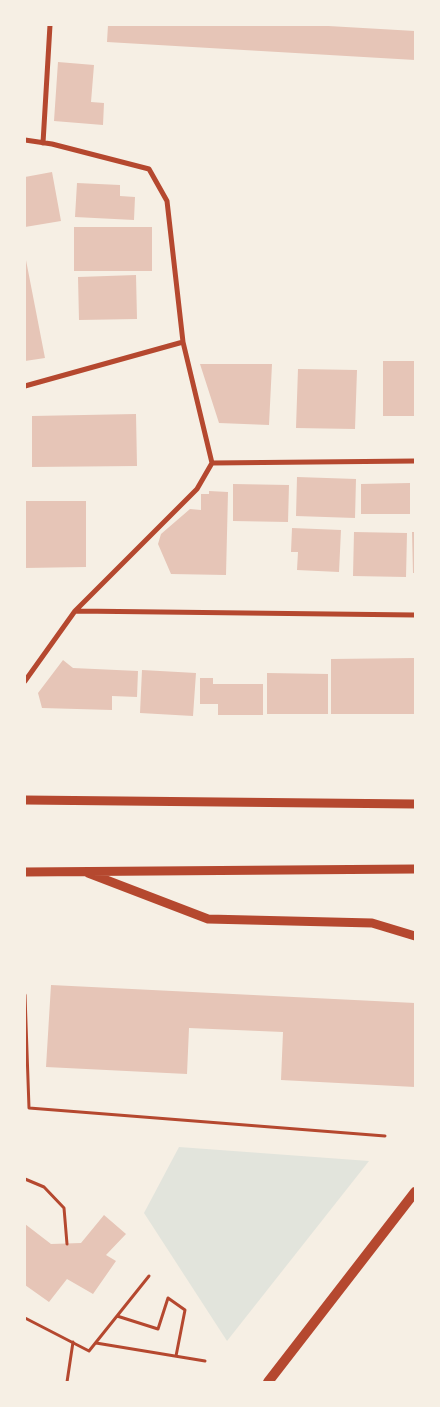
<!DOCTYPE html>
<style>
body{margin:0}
#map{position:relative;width:440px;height:1407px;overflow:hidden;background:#f6efe4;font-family:Barlow,sans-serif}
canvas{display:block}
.frame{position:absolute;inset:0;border:26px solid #f6efe4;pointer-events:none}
</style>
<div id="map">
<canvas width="440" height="1407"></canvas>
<div class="frame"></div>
</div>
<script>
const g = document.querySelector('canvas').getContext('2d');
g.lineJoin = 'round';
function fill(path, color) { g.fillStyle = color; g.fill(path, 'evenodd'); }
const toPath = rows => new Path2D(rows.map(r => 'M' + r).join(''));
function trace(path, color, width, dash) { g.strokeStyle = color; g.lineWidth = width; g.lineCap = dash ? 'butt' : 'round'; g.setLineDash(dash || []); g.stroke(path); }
const green = toPath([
 [179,1147,369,1161,227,1341,144,1213]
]);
const building = toPath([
 [108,25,311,25,415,31,415,60,107,42],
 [58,62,94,65,91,102,104,103,103,125,54,121],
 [52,172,61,221,25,227,25,177],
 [77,183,120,185,120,196,135,197,134,220,75,217],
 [74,227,152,227,152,271,74,271],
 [25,255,45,358,25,361],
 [136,275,137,319,79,320,78,277],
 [383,361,415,361,415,416,383,416],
 [200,364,272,364,269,425,219,423],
 [298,369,357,370,355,429,296,428],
 [136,414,137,466,32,467,32,416],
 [297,477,356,479,355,518,296,516],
 [410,483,410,514,361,514,361,484],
 [233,484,289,485,288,522,233,521],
 [209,491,228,492,226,575,171,574,158,544,161,534,190,509,201,510,201,494,209,494],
 [25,501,86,501,86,567,25,568],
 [292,528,341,530,339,572,297,570,298,552,291,552],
 [354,532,407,533,406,577,353,576],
 [412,532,415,532,415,573,413,573],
 [415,658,415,714,331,714,331,659],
 [63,660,73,668,138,671,137,697,112,696,112,710,42,708,38,693],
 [142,670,196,673,193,716,140,713],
 [267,673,328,674,328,714,267,714],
 [200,678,213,678,213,684,263,684,263,715,218,715,218,704,200,704],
 [51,985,415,1003,415,1087,281,1080,283,1032,189,1028,187,1074,46,1067],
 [104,1215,126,1234,106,1255,116,1261,93,1294,67,1279,49,1302,25,1285,25,1224,51,1244,81,1243]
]);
const path = toPath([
 [25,995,29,1108,385,1136],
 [25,1179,44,1187,64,1208,67,1244],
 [117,1316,158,1329,168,1298,185,1310,176,1356],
 [25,1318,89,1351,149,1276],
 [96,1343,205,1361],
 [67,1382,73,1342]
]);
const minor = toPath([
 [25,140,52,144,149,169,167,201,183,342,212,463,197,489,75,611,25,681],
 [43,143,50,25],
 [25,386,183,342],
 [212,463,415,461],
 [76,611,415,615]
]);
const tertiary = toPath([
 [25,800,415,804],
 [25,872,415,869],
 [88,873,208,919,372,923,415,936]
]);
const secondary = toPath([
 [268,1382,415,1192]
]);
fill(green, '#e2e4dc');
fill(building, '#e6c5b7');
trace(path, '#b5482f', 3);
trace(minor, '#b5482f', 5);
trace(tertiary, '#b5482f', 9);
trace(secondary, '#b5482f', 10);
</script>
